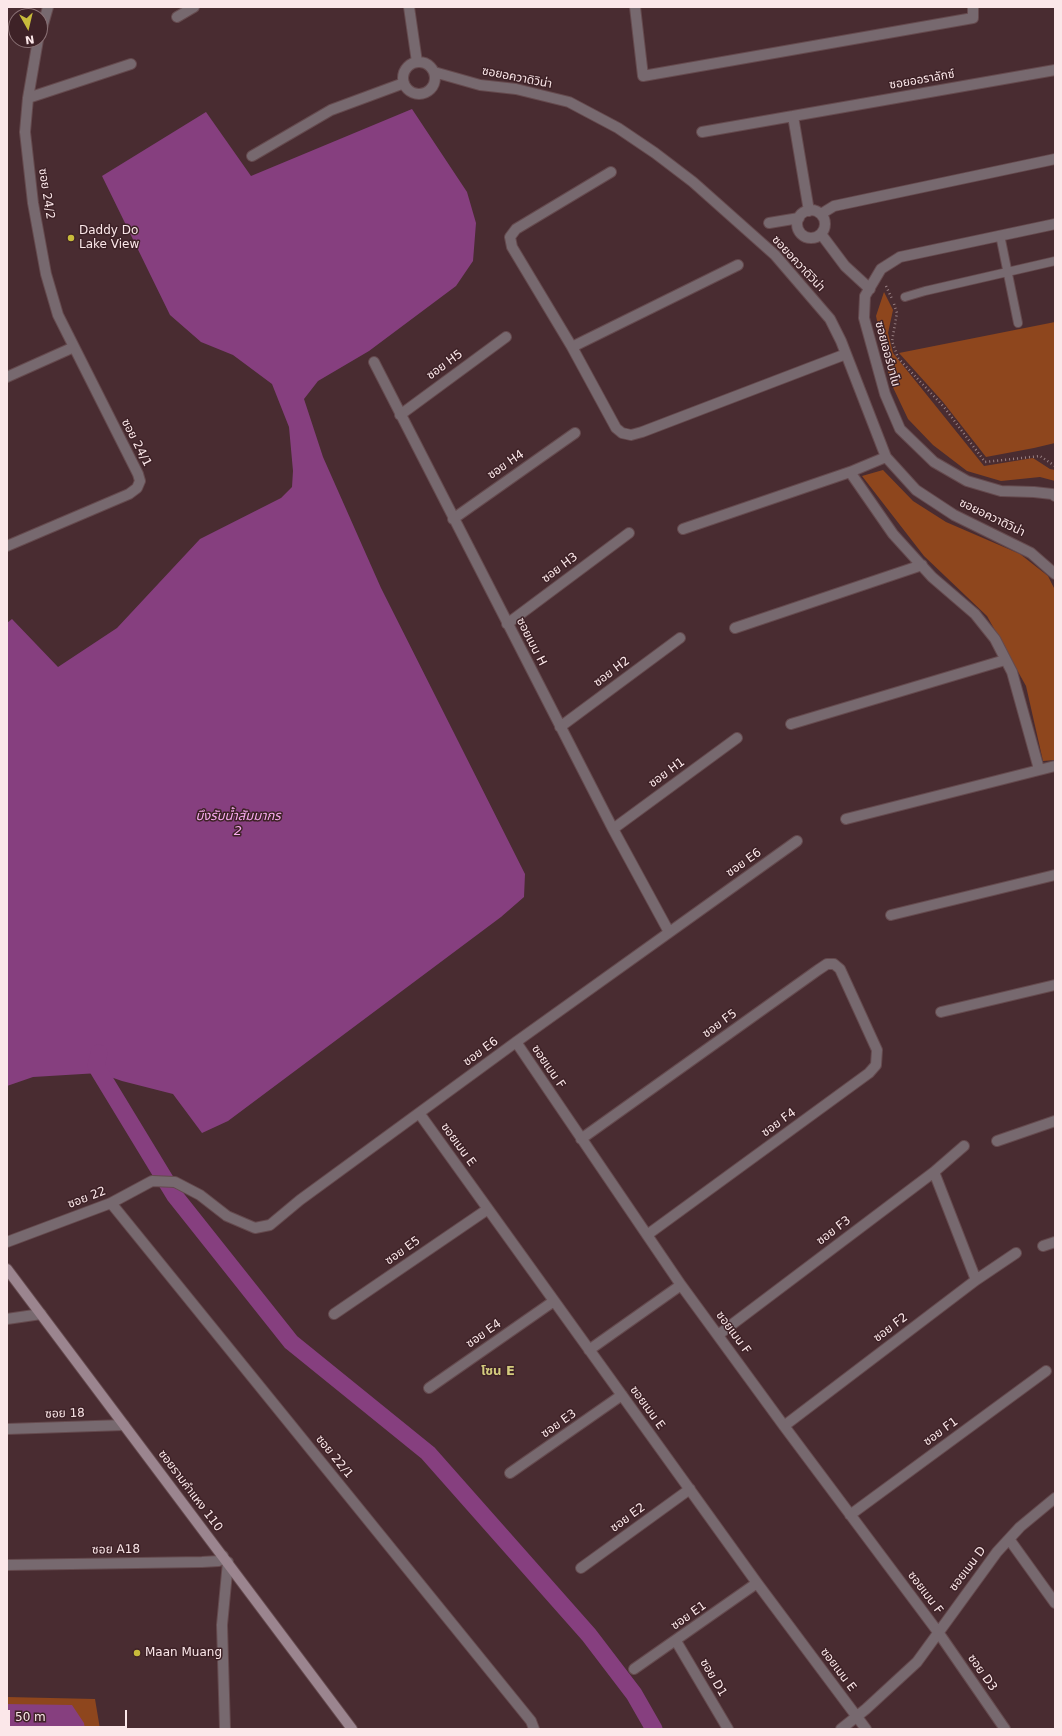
<!DOCTYPE html>
<meta charset="utf-8">
<style>
body{margin:0}
#map{position:relative;width:1062px;height:1736px;overflow:hidden;background:#492c31;font-family:"DejaVu Sans",sans-serif}
canvas{display:block}
.frame{position:absolute;inset:0;border:8px solid #fbe7e9;pointer-events:none}
.north{position:absolute;left:8px;top:8px;width:40px;height:40px;box-sizing:border-box;background:#3e2227;border:1px solid #8a7175;border-radius:50%;rotate:172deg;font-size:11px;font-weight:700;line-height:16px;text-align:center;color:#fbe7e9}
.north::after{content:'';display:block;margin:auto;width:14px;height:18px;background:#c8bb3b;clip-path:polygon(50% 0,100% 100%,50% 72%,0 100%)}
.scale{position:absolute;left:8px;top:1710px;width:119px;height:18px;box-sizing:border-box;border:2px solid #fbe7e9;border-top:0;padding-left:5px;font-size:12px;line-height:14px;white-space:nowrap;color:#fbe7e9;-webkit-text-stroke:3px #3e2227;paint-order:stroke}
</style>
<div id="map">
<canvas width="1062" height="1736"></canvas>
<div class="frame"></div>
<div class="north">N</div>
<div class="scale">50 m</div>
</div>
<script>
const g = document.querySelector('canvas').getContext('2d');
g.lineJoin = 'round';
function fill(path, color) { g.fillStyle = color; g.fill(path, 'evenodd'); }
const toPath = rows => new Path2D(rows.map(r => 'M' + r).join(''));
function trace(path, color, width, dash) { g.strokeStyle = color; g.lineWidth = width; g.lineCap = dash ? 'butt' : 'round'; g.setLineDash(dash || []); g.stroke(path); }
function drawText(font, color, halo, rows, align = 'center') {
  g.font = font + ' "DejaVu Sans","Noto Sans Thai",sans-serif'; g.lineWidth = 3; g.setLineDash([]); g.textBaseline = 'middle'; g.strokeStyle = halo; g.fillStyle = color; for (const [text, x, y, turn = 0] of rows) {
    g.save(); g.translate(x, y); g.rotate((+turn || 0) * Math.PI / 180); g.textAlign = isNaN(turn) ? turn : align; if (halo) g.strokeText(text, 0, 0); g.fillText(text, 0, 0); g.restore();
  }
}
const green = toPath([
 [884,292,893,310,888,333,893,353,984,466,1033,458,1050,469,1055,470,1055,481,1040,477,1001,481,967,471,933,445,908,419,890,381,876,316],
 [1055,322,1055,443,1034,448,986,457,943,402,899,353],
 [883,470,913,501,946,522,1020,554,1048,576,1055,590,1055,760,1043,761,1026,686,987,616,924,556,862,476],
 [7,1697,95,1699,100,1729,7,1729]
]);
const water = toPath([
 [412,109,467,192,476,223,473,261,456,286,369,351,318,381,304,399,323,457,381,588,525,874,524,897,501,917,228,1121,202,1133,173,1094,122,1081,99,1073,33,1077,7,1086,7,623,12,619,58,667,117,628,200,539,281,498,292,487,293,471,289,427,272,384,233,355,201,342,170,315,102,176,206,112,251,176],
 [7,1704,72,1705,84,1723,85,1729,7,1729]
]);
const canal = toPath([
 [99,1053,96,1066,175,1196,291,1342,428,1453,589,1635,634,1694,654,1729]
]);
const path = toPath([
 [886,286,892,299],
 [894,304,897,313,892,341,898,358,944,407,985,462,1040,456,1055,466]
]);
const lane = toPath([
 [1000,235,1018,323],
 [905,297,925,291,1055,261]
]);
const street = toPath([
 [409,7,417,62],
 [635,7,643,76,973,18,973,7],
 [177,17,194,7],
 [40,35,48,7],
 '403 78a16 16 0 1 1 32 0a16 16 0 1 1-32 0Z',
 [434,72,480,85,516,89,569,102,618,128,655,153,693,182,775,255,830,319,841,341,886,457,916,490,954,515,1031,553,1055,574],
 [28,98,131,64],
 [793,116,809,211],
 [702,132,1055,70],
 [252,156,331,110,404,83],
 [611,172,516,229,510,237,512,247,572,347,616,428,622,433,631,435,642,432,846,354],
 '797 224a14 14 0 1 1 28 0a14 14 0 1 1-28 0Z',
 [821,214,834,206,1055,159],
 [769,223,799,218],
 [1055,224,900,257,881,269,865,296,864,318,885,394,900,429,934,462,967,481,1001,491,1034,492,1052,494,1055,496],
 [821,234,845,266,870,289],
 [572,347,738,265],
 [374,362,613,829,669,932],
 [7,377,74,347],
 [400,415,506,337],
 [850,472,893,534,932,577,975,614,995,639,1012,672,1039,769],
 [453,519,575,433],
 [683,529,850,472,886,457],
 [7,546,129,494,137,488,140,481,138,474,58,315,46,274,33,203,25,132,28,98,38,40],
 [507,624,629,533],
 [735,628,922,565],
 [791,724,1005,660],
 [560,727,680,638],
 [846,819,1055,766],
 [613,829,737,738],
 [891,915,1055,875],
 [941,1012,1055,985],
 [516,1042,681,1285,784,1426,938,1632,1005,1729],
 [419,1113,757,1583,866,1729],
 [581,1139,818,970,827,964,834,964,840,969,877,1050,876,1065,869,1073,647,1235],
 [997,1141,1055,1121],
 [934,1172,976,1280],
 [111,1203,531,1721,534,1729],
 [7,1242,111,1203,152,1181,175,1182,200,1195,227,1216,255,1228,270,1225,300,1200,516,1042,797,841],
 [1043,1246,1055,1242],
 [334,1314,488,1209],
 [7,1319,41,1314],
 [718,1335,934,1172,964,1146],
 [589,1350,681,1285],
 [429,1388,554,1301],
 [784,1426,976,1280,1016,1253],
 [7,1429,124,1425],
 [510,1473,622,1395],
 [850,1515,1046,1371],
 [1009,1539,1055,1603],
 [7,1565,202,1562,219,1561,223,1556],
 [581,1568,690,1489],
 [676,1641,728,1729],
 [634,1669,757,1583],
 [225,1729,222,1625,228,1562],
 [841,1729,866,1709,917,1662,997,1552,1020,1527,1055,1498]
]);
const secondary = toPath([
 [7,1269,352,1729]
]);
const markers = [
 [71,238,4,"#c8bb3b"],
 [137,1653,4,"#c8bb3b"]
];
const streetNames = [
 ["ซอยอควาดิวิน่า",517,78,11],
 ["ซอยออราลักซ์",922,80,-10],
 ["ซอย 24/2",46,194,81],
 ["ซอยอควาดิวิน่า",798,264,47],
 ["ซอยเออร์บาโน",887,354,75],
 ["ซอย H5",445,365,-36],
 ["ซอย 24/1",136,443,63],
 ["ซอย H4",506,465,-35],
 ["ซอยอควาดิวิน่า",992,518,26],
 ["ซอย H3",560,568,-37],
 ["ซอยเมน H",531,642,63],
 ["ซอย H2",612,672,-37],
 ["ซอย H1",667,773,-36],
 ["ซอย E6",744,863,-35],
 ["ซอย F5",720,1024,-36],
 ["ซอย E6",481,1052,-36],
 ["ซอยเมน F",548,1067,56],
 ["ซอย F4",779,1123,-36],
 ["ซอยเมน E",458,1145,54],
 ["ซอย 22",87,1198,-21],
 ["ซอย F3",834,1231,-37],
 ["ซอย E5",403,1251,-35],
 ["ซอย F2",891,1328,-37],
 ["ซอยเมน F",733,1333,54],
 ["ซอย E4",484,1334,-35],
 ["ซอยเมน E",647,1408,54],
 ["ซอย 18",65,1414,-2],
 ["ซอย E3",559,1424,-35],
 ["ซอย F1",941,1432,-36],
 ["ซอย 22/1",334,1457,51],
 ["ซอยรามคำแหง 110",190,1491,53],
 ["ซอย E2",628,1518,-36],
 ["ซอย A18",116,1550,-1],
 ["ซอยเมน D",968,1569,-53],
 ["ซอยเมน F",925,1593,53],
 ["ซอย E1",689,1616,-35],
 ["ซอยเมน E",838,1670,53],
 ["ซอย D3",982,1673,55],
 ["ซอย D1",713,1678,60]
];
const poiNames = [
 ["Daddy Do",79,231],
 ["Lake View",79,245],
 ["Maan Muang",145,1653]
];
const waterNames = [
 ["บึงรับน้ำสัมมากร",238,817],
 ["2",238,832]
];
const neighbourhoodNames = [
 ["โซน E",498,1372]
];
fill(green, '#8e461d');
fill(water, '#863f7f');
trace(canal, '#863f7f', 17);
trace(lane, '#654a4e', 10);
trace(street, '#654a4e', 12);
trace(secondary, '#654a4e', 12);
trace(path, '#998184', 2.5, [1, 3]);
trace(lane, '#77696f', 8);
trace(street, '#77696f', 10);
trace(secondary, '#9b858f', 10);
for (const [x, y, r, color] of markers) { const dot = new Path2D(); dot.arc(x, y, r, 0, 2 * Math.PI); g.fillStyle = color; g.fill(dot); trace(dot, '#3e2227', 1.5); }
drawText('12px', '#fbe7e9', '#3e2227', streetNames);
drawText('12px', '#fbe7e9', '#3e2227', poiNames, 'left');
drawText('italic 13px', '#f9aaef', '#3e2227', waterNames);
drawText('bold 13px', '#d4cc7e', '#3e2227', neighbourhoodNames);
</script>
